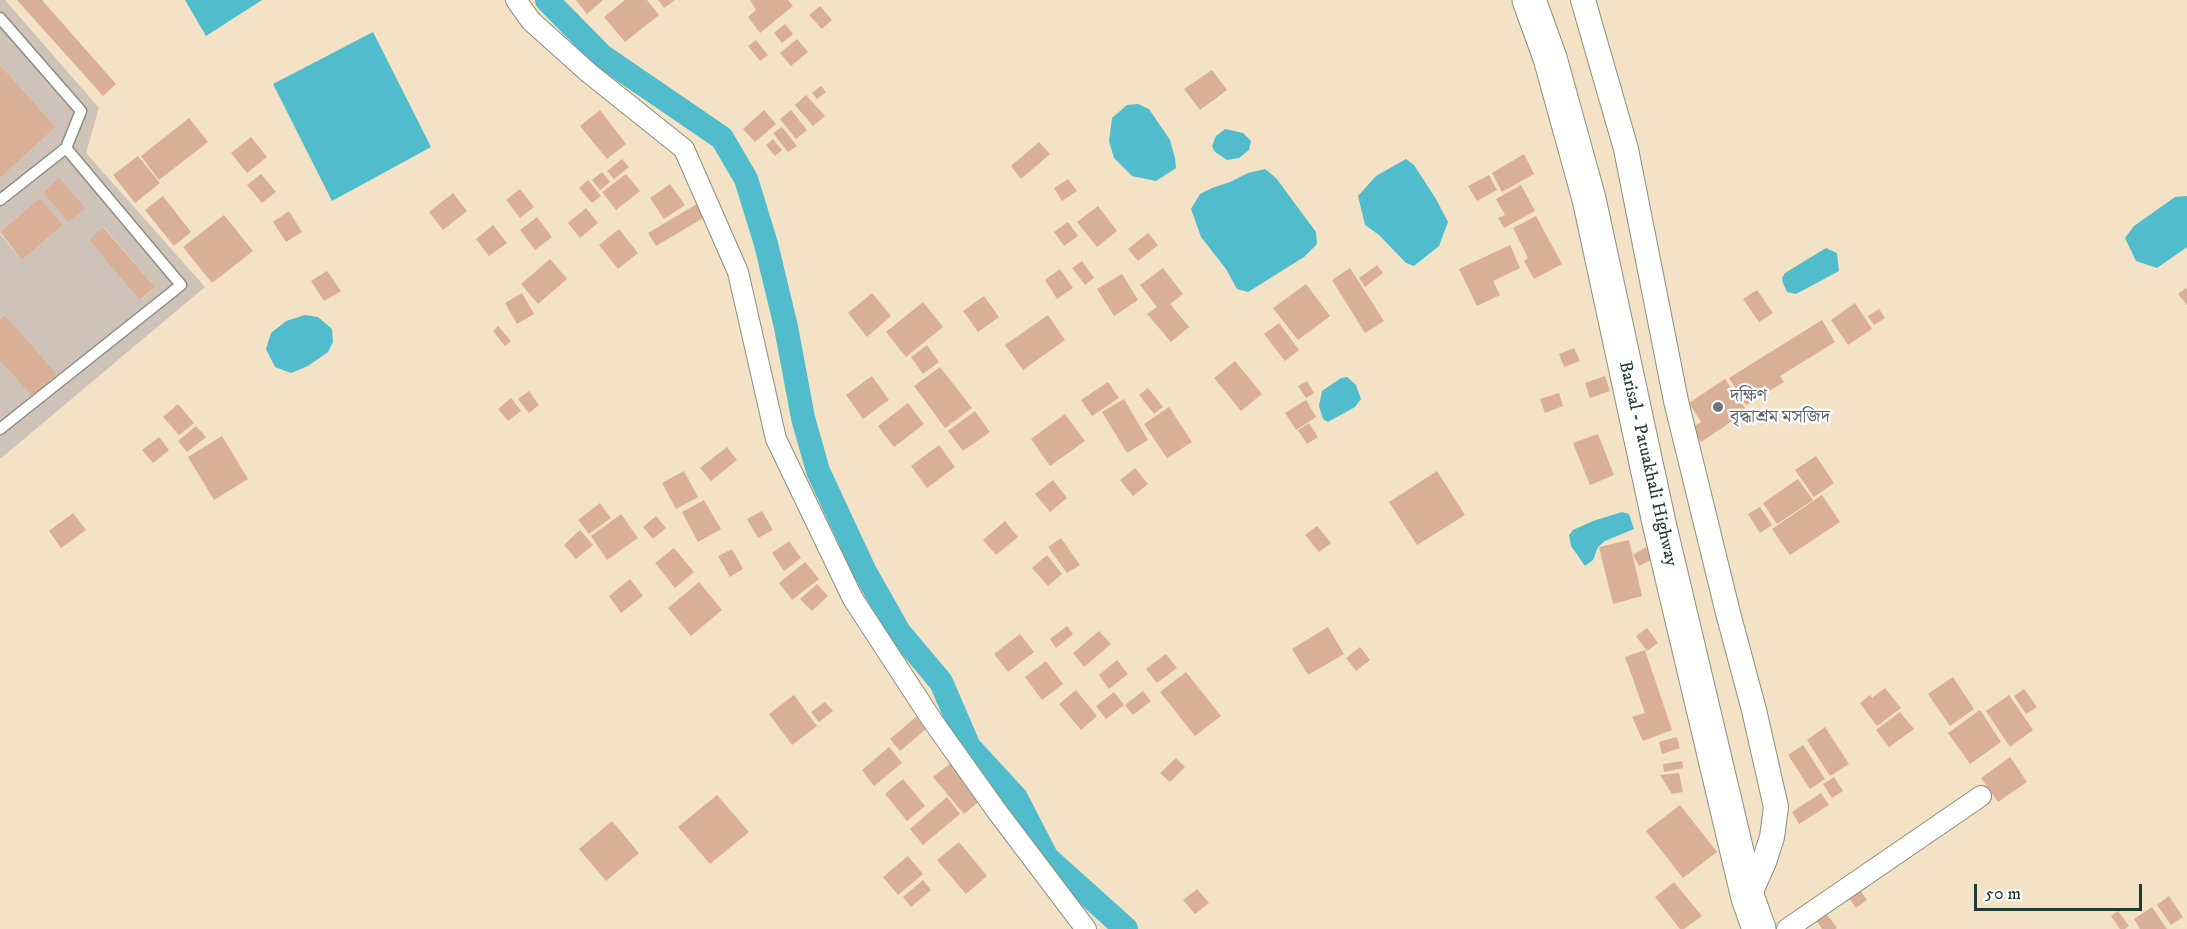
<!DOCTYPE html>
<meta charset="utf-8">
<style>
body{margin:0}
#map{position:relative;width:2187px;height:929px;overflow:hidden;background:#f3e2c6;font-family:"IM FELL DW Pica",serif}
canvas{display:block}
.scale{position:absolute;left:1974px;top:884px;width:168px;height:27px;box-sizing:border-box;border:3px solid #1f3d34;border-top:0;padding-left:8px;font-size:18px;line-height:21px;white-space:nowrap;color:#1f3d34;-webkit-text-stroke:4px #fff;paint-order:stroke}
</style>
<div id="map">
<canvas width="2187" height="929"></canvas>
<div class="scale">50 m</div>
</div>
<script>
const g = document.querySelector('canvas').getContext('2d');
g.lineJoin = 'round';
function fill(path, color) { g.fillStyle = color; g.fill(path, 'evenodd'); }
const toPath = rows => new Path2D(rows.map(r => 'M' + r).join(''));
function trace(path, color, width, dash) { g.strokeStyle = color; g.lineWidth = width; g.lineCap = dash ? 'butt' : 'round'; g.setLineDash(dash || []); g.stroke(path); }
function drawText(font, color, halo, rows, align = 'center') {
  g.font = font + ' "IM FELL DW Pica","Noto Serif Bengali",serif'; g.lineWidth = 4.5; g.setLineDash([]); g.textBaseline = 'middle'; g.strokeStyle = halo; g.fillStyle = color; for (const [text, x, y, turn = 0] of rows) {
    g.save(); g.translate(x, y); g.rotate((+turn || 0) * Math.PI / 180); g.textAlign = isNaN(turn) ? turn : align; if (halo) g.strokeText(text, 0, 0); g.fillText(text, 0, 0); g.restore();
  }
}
const industrial = toPath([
 [0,0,5,0,99,108,86,153,205,287,0,459,0,361,32,396,57,374,5,315,0,319,0,234,22,260,63,225,40,198,0,232,0,178,56,127,0,65],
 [59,179,84,208,68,222,43,193],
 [104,227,155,287,141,300,89,240]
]);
const water = toPath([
 [185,0,262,0,206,36],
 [373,32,431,147,332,201,273,84],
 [1138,104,1149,109,1170,140,1175,158,1176,168,1156,181,1132,176,1114,158,1109,141,1112,118,1127,105],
 [1225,129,1243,133,1251,141,1249,150,1239,158,1227,160,1215,152,1212,146,1216,136],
 [1406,159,1414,165,1436,199,1448,222,1439,246,1414,266,1406,263,1379,235,1365,225,1358,196,1376,176],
 [1265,169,1276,178,1316,232,1317,244,1304,257,1248,292,1237,289,1226,269,1201,237,1191,209,1200,194,1212,188,1230,182,1248,173],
 [2187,196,2187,247,2157,268,2136,261,2125,238,2134,226,2175,197],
 [1826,248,1837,253,1839,271,1796,294,1787,292,1783,283,1782,278,1785,273],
 [305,315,318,317,332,329,333,342,328,352,308,366,291,373,275,367,266,349,271,333,286,321],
 [1347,377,1356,385,1361,399,1355,407,1328,422,1323,419,1319,406,1322,391,1341,378],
 [1622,512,1629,514,1634,529,1605,541,1598,547,1593,560,1585,566,1571,546,1569,535,1573,530,1593,521]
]);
const canal = toPath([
 [547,0,602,56,722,138,746,179,766,244,786,327,803,418,818,471,865,572,899,632,941,682,969,747,1016,798,1047,858,1126,929]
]);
const building = toPath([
 [17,0,42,0,116,84,103,96],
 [576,0,603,0,587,14],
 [625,0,647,0,659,15,625,42,604,17],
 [658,0,675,0,664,8],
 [750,0,788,0,793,6,760,33,748,17,756,10],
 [820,6,832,20,822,29,809,15],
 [785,24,793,34,782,43,774,33],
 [797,39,808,52,791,66,780,53],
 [756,40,768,55,760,61,748,46],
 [0,65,56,127,0,178],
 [1212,70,1227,90,1200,110,1184,89],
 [821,86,826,92,817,99,812,93],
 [806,95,825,116,813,126,795,105],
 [600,110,626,144,607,159,580,126],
 [764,110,776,124,755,142,743,129],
 [791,110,807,130,796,139,780,119],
 [189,118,208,142,159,180,141,156],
 [782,127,797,146,788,152,773,133],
 [251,137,267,157,247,173,231,153],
 [773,139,782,150,775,156,766,145],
 [1039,142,1050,154,1021,179,1011,166],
 [1524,154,1534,174,1502,192,1492,173],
 [138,156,160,183,135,203,113,175],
 [622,159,629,167,614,179,607,171],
 [602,172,610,182,600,190,592,180],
 [261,174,276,192,262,203,247,185],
 [626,174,640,191,616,210,602,192],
 [1489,175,1497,190,1477,201,1468,186],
 [59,178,85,208,68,222,43,193],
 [1068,179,1077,191,1062,201,1054,188],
 [588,180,601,196,592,203,579,188],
 [670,184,685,205,664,219,650,198],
 [1521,185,1535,211,1504,228,1498,218,1505,215,1496,199],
 [520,189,534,207,520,218,506,200],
 [453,193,467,211,443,230,429,212],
 [163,196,191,232,174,246,145,210],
 [40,198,63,225,22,260,0,232],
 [697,204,705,217,656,246,648,233],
 [1098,206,1117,231,1097,247,1077,222],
 [586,208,598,223,580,238,568,223],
 [289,211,302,232,286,242,273,222],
 [224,215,253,251,212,283,183,247],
 [1536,216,1562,264,1534,279,1524,261,1528,258,1513,228],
 [537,217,552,237,535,250,520,230],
 [1068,222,1078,236,1064,246,1054,232],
 [493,225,507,243,489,256,476,239],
 [103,227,155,287,140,300,89,240],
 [619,229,638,253,618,269,599,245],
 [1148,233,1158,245,1138,261,1128,249],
 [1510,245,1520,268,1493,281,1500,295,1477,306,1459,269],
 [550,259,567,279,538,304,521,284],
 [1082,261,1094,278,1085,285,1072,268],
 [1377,265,1383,273,1365,287,1359,278],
 [1163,268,1183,294,1170,304,1189,327,1171,342,1147,314,1157,307,1140,285],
 [1350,268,1384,321,1365,333,1332,280],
 [1060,269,1073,288,1057,299,1045,280],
 [327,271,341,291,324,301,311,281],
 [1122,274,1138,300,1114,316,1097,289],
 [1306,284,1330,316,1298,340,1273,308],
 [2186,288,2187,290,2187,305,2178,294],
 [1757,290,1773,313,1759,322,1743,299],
 [522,293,534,314,517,324,505,303],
 [872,293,891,316,867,337,848,313],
 [984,296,999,317,978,332,963,311],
 [923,302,943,327,906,357,886,332],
 [1855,303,1872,329,1848,345,1831,320],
 [1879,309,1885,318,1874,325,1868,316],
 [5,315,57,374,32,396,0,361,0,319],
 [1048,315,1065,340,1023,370,1005,345],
 [1822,320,1835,342,1780,376,1784,382,1746,405,1729,378],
 [1279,323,1299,350,1285,361,1264,334],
 [498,326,511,341,505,346,493,331],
 [927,345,939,362,923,374,911,357],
 [1574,348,1580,361,1564,367,1559,354],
 [1235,361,1262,394,1241,411,1214,378],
 [940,367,972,408,945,428,914,386],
 [872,376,889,400,863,419,846,395],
 [1605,376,1610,391,1590,398,1585,383],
 [1725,379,1747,411,1701,442,1692,428,1701,422,1689,403],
 [1307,381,1314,393,1306,398,1298,386],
 [1108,382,1119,398,1092,416,1081,400],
 [1148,388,1163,407,1154,414,1139,395],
 [529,391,539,405,529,413,518,399],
 [1559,393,1563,406,1545,413,1540,399],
 [511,398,521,411,508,421,498,409],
 [1124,399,1148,440,1127,453,1102,412],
 [1306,400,1316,417,1296,430,1285,413],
 [908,403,924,424,894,447,878,426],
 [178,404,194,423,179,435,163,417],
 [1169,407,1192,442,1167,458,1144,424],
 [975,411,990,432,963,451,948,431],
 [1065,414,1085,441,1050,466,1031,439],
 [1309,423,1318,437,1307,444,1298,430],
 [196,426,206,437,187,452,178,441],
 [1598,434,1614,475,1590,485,1573,443],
 [222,436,248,479,214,500,188,457],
 [159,437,169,450,153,463,142,450],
 [939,445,955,467,927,488,911,466],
 [727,447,737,460,711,481,700,468],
 [1816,456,1834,483,1814,497,1795,470],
 [1135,468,1148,484,1133,496,1120,480],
 [684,471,698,497,676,509,662,483],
 [1437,471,1465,515,1417,545,1389,502],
 [1798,479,1813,500,1777,524,1763,503],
 [1053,480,1067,498,1050,512,1035,494],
 [1822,495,1840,522,1790,555,1772,529],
 [704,500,721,529,698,542,682,512],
 [600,503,611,518,589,534,578,520],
 [1760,507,1772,525,1760,533,1748,514],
 [762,511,773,530,758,538,747,519],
 [73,513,86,530,61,548,49,531],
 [621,514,638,538,607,560,591,536],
 [656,516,666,528,653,539,643,527],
 [1005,521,1018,537,996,555,983,540],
 [1317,526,1331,543,1319,552,1305,535],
 [580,530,593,545,576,559,564,545],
 [1061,538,1080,565,1067,573,1048,547],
 [1629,540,1642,596,1613,604,1599,547],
 [789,541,801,558,784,571,772,553],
 [1646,547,1653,559,1639,566,1633,555],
 [674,548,694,572,675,588,655,563],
 [732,549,743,569,730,577,718,556],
 [1047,555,1062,574,1048,586,1032,568],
 [805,562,819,579,792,600,779,583],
 [630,579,643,596,621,613,609,596],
 [699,582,722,610,691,636,668,608],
 [817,584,828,596,812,611,800,599],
 [1067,626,1073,634,1056,648,1050,639],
 [1328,627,1344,654,1308,675,1292,649],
 [1647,628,1658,643,1647,651,1636,636],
 [1099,631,1111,644,1084,667,1073,653],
 [1020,634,1034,652,1008,672,994,654],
 [1360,647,1370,660,1356,671,1346,658],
 [1645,650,1672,730,1643,741,1632,717,1645,713,1625,657],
 [1166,654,1177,668,1157,683,1146,669],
 [1117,660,1128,674,1109,689,1099,675],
 [1046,661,1063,684,1042,700,1025,677],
 [1186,672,1221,716,1195,736,1160,692],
 [1953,677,1974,709,1950,726,1928,694],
 [1885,688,1901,708,1877,726,1860,703,1870,695,1872,698],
 [2024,689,2037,707,2026,714,2014,696],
 [1076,690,1097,716,1081,730,1059,704],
 [1143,691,1151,701,1133,715,1125,705],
 [1114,692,1124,705,1106,719,1096,706],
 [794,695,817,726,792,745,769,714],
 [2009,695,2033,730,2010,747,1986,711],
 [825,702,833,711,819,722,811,712],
 [1980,710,2001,742,1970,764,1948,733],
 [1900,712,1914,729,1889,747,1876,730],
 [916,717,926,729,900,751,890,739],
 [1825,727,1849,764,1830,776,1807,740],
 [1677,737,1680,748,1662,754,1659,742],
 [1803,745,1825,779,1810,789,1788,755],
 [889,747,902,763,874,786,862,770],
 [2010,757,2027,782,1998,802,1981,778],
 [1176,758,1185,767,1170,782,1160,773],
 [1682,761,1683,768,1664,772,1663,764],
 [952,762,983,798,964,814,933,777],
 [1679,773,1683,792,1672,794,1660,775],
 [1834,777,1843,791,1832,798,1823,784],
 [903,779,925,806,907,821,885,794],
 [1821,793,1829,805,1799,824,1792,812],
 [717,795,749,832,710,864,678,827],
 [947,797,960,814,923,845,910,829],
 [1680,805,1717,852,1683,878,1646,831],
 [612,821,639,853,606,881,579,849],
 [959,842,987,876,966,894,937,860],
 [908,856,923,874,898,895,883,877],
 [923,880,931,890,911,907,903,897],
 [1674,882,1702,916,1684,929,1680,929,1655,897],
 [1197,889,1209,903,1195,914,1183,900],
 [1860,890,1867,900,1856,908,1849,898],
 [2169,896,2183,917,2171,925,2157,905],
 [2152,907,2167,929,2140,929,2134,919],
 [2118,911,2129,926,2125,929,2120,929,2111,916],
 [1826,913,1837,928,1835,929,1822,929,1816,920]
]);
const service = toPath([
 [0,18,81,111,66,148,181,285,0,429],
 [0,200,66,148]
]);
const minor = toPath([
 [516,0,531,21,589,73,684,149,738,272,776,439,853,599,932,720,996,810,1086,929],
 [1787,929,1981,796]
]);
const tertiary = toPath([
 [1583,0,1626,149,1676,401,1728,613,1754,710,1776,807,1772,837,1764,862,1748,898]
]);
const trunk = toPath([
 [1529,0,1550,58,1589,199,1659,523,1748,898,1759,929]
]);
const markers = [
 [1718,407,6,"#6b7280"]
];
const worshipNames = [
 ["দক্ষিণ",1730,397],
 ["বৃদ্ধাশ্রম মসজিদ",1730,418]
];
const streetNames = [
 ["Barisal - Patuakhali Highway",1647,464,77]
];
fill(industrial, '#cec2b9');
fill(water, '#51bdcc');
trace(canal, '#51bdcc', 24);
fill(building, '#daaf97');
trace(service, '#89907d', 13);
trace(minor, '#89907d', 22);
trace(tertiary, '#89907d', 26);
trace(trunk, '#89907d', 35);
trace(service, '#fff', 10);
trace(minor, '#fff', 20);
trace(tertiary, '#fff', 24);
trace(trunk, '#fff', 33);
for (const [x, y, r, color] of markers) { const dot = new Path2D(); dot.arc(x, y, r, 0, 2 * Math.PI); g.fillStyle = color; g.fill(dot); trace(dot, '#fff', 2); }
drawText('18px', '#5b616d', '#fff', worshipNames, 'left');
drawText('18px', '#1f3d34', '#fff', streetNames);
</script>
